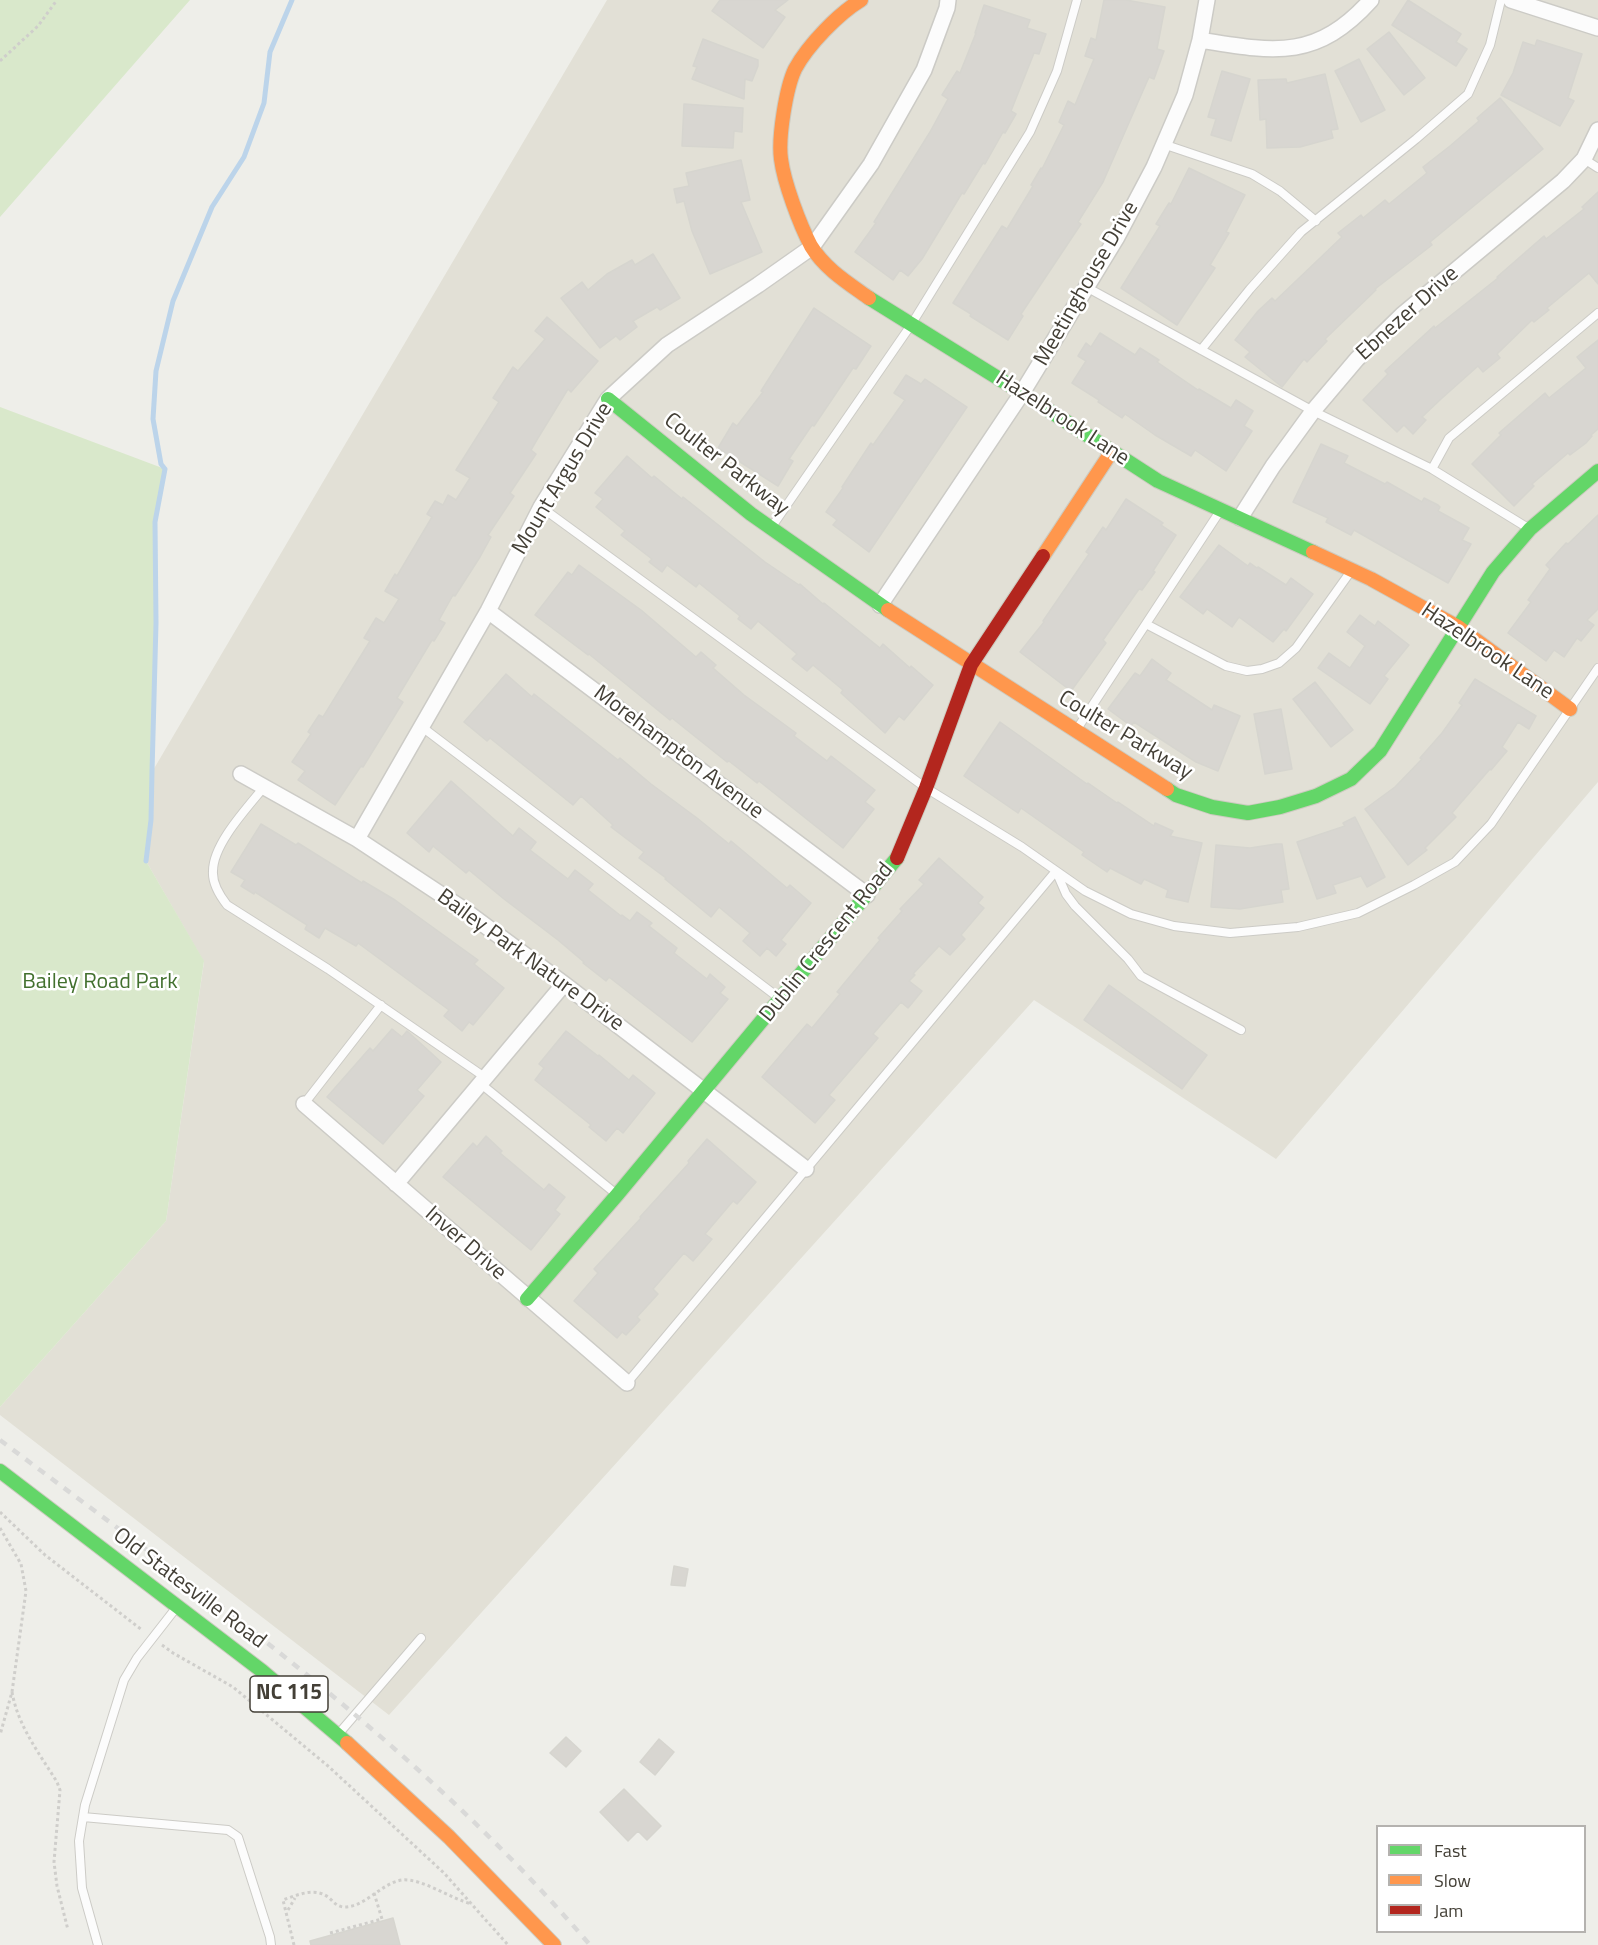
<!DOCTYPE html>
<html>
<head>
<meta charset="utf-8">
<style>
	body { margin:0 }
	#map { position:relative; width:1598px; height:1945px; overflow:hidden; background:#eeeee9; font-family:"Titillium Web",sans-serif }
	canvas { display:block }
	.legend { position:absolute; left:1376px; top:1825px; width:210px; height:108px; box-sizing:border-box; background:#fff; border:2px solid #b4b2af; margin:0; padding:8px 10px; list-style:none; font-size:18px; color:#433f36 }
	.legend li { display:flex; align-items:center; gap:12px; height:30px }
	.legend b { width:30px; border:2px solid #b4b2af }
</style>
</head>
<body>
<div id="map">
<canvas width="1598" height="1945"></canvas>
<ul class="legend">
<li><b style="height:8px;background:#63d668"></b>Fast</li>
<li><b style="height:8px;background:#ff974d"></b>Slow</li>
<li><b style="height:8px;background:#b3261e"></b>Jam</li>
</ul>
</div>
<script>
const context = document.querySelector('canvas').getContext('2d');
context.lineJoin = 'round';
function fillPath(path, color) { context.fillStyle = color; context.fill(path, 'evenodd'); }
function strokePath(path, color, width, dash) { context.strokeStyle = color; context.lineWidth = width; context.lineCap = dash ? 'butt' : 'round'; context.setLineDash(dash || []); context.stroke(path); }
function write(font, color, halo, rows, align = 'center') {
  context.font = font + ' "Titillium Web",sans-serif'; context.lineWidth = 5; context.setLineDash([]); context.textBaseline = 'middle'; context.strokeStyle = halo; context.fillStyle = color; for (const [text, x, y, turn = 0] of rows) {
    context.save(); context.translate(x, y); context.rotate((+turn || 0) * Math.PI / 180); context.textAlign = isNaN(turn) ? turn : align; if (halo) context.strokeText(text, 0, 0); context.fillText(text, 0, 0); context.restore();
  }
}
const residential = new Path2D(`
	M607 0H1598V782L1276 1159 1034 1000 389 1715 0 1415V1407L166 1221 204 962 146 861 151 820 152 772Z`);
const green = new Path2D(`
	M0 0H190L0 217Z
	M0 407 165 469 155 522 156 623 152 772 151 820 146 861 204 961 166 1221 0 1407Z`);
const stream = new Path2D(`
	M146 861 151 820 152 772 156 623 155 522 165 469 161 464 153 419 156 371 173 301 212 207 244 157 264 103 270 52 292 0`);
const building = new Path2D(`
	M720 0H788L775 10 785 17 763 48 712 11Z
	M1104 0H1126L1165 7 1157 49 1164 51 1154 79 1149 77 1103 182 1078 222 1081 224 1021 314 1023 316 1008 340 970 316 971 314 953 303 1002 226 1007 229 1033 186 1031 185 1041 168 1042 169 1064 125 1059 122 1068 101 1075 105 1094 59 1085 56 1091 38 1096 40Z
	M1408 0 1461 34 1456 42 1467 49 1456 66 1392 25Z
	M984 5 1030 20 1027 28 1046 34 1039 54 1034 53 1011 111 1016 114 1005 133 1003 132 985 164 983 163 964 194 962 193 922 259 908 276 900 270 893 280 855 252 876 223 874 222 930 132 948 99 942 95 957 71 960 73 976 33H975Z
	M1389 32 1425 78 1404 95 1367 49Z
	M703 39 758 60V66L752 81 745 79 744 99 692 79 697 67 693 66Z
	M1537 40 1582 54 1568 98 1574 101 1560 126 1501 95 1513 73 1523 42 1535 46Z
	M1359 59 1385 110 1361 122 1335 71Z
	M1222 71 1250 79 1231 141 1211 135 1216 119 1208 117Z
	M1325 74 1338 129 1331 130 1333 138 1300 147 1267 148 1266 119 1260 120 1258 80 1286 79 1287 83Z
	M1500 98 1543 149 1430 242 1432 245 1375 289 1376 290 1325 339 1327 341 1307 362 1304 359 1282 387 1245 357 1250 352 1235 340 1258 311 1272 298 1275 301 1342 237 1338 233 1361 215 1363 218 1385 200 1389 204 1427 173 1423 167 1450 146 1479 121 1477 118Z
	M684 104 743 108 742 132 734 131 733 148 682 146Z
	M741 160 750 200 741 202 762 252 710 274 692 231 684 201 677 203 674 189 689 186 686 173Z
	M1189 168 1245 195 1226 232 1229 233 1210 265 1215 268 1177 325 1121 288 1160 226 1156 224 1169 203 1171 204Z
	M1598 192V284L1589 273 1547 308 1549 310 1534 322 1532 320 1497 354 1500 358 1483 372 1478 366 1441 399 1422 417 1426 420 1413 434 1404 425 1397 432 1363 400 1388 374 1385 371 1434 326 1435 328 1498 278 1497 277 1544 236 1546 239 1584 209 1582 207Z
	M653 254 680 298 660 310 657 307 633 321 637 327 620 340 616 336 600 348 561 298 582 282 588 290 607 274 632 260 635 265Z
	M814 308 871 346 856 369 853 368 814 426 812 425 789 459 793 461 778 486 718 448 733 423 737 426 763 392 761 391Z
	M547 317 598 361 571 392 568 389 538 438 531 450 536 454 510 493 514 496 488 535 491 537 480 557 455 596 453 595 439 620 445 623 434 641 432 640 397 698 403 702 363 767 361 766 335 805 298 780 305 771 292 762 311 734 308 732 319 715 323 717 370 641 364 638 376 618 384 623 399 599 385 591 395 574 397 576 432 517 427 514 435 501 443 505 448 495 456 500 470 478 456 470 499 402 493 398 513 367 518 371 545 339 535 331Z
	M1100 333 1135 355 1140 348 1159 360 1157 362 1198 390 1199 389 1231 408 1236 400 1253 411 1244 426 1252 431 1226 471 1195 450 1191 456 1155 435 1125 414 1122 418 1098 402 1099 400 1072 383 1086 361 1078 356 1086 343 1091 347Z
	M1598 340V429L1591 435 1592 436 1586 443 1570 455 1568 453 1532 484 1534 486 1514 506 1472 464 1501 435 1499 433 1545 393 1549 398 1586 368 1577 357Z
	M906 375 921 384 925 379 967 407 869 552 833 525 837 520 826 512 843 488 842 487 871 443 873 445 905 400 894 393Z
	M1321 444 1348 456 1344 463 1385 484 1387 482 1422 502 1424 498 1438 505 1440 507 1438 511 1469 528 1462 540 1471 544 1448 583 1354 530 1351 535 1326 522 1328 518 1293 502Z
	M627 456 652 478 654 476 682 499 683 497 765 562 799 585 800 584 823 604 824 603 880 648 883 644 910 668 911 666 933 685 904 720 899 716 885 733 841 693 843 690 813 665 807 671 792 659 797 654 758 621 751 629 738 619 740 616 699 583 696 587 667 565 662 572 649 562 652 559 621 535 625 531 596 507 603 499 595 493Z
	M1126 499 1163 523 1161 525 1176 535 1153 571 1155 572 1142 590 1139 589 1103 640 1106 643 1071 691 1020 652 1044 622 1043 621 1089 554 1086 552 1103 527 1106 530Z
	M1598 515V609L1587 620 1594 625 1581 641 1577 638 1564 657 1554 650 1546 661 1508 633 1531 602 1528 600 1550 569 1546 565 1566 543 1568 544Z
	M1219 545 1248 566 1250 563 1257 568 1258 567 1286 585 1291 578 1313 594 1286 631 1284 629 1273 642 1239 617 1232 627 1207 609 1203 614 1180 597Z
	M579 565 641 610 696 657 701 652 716 665 713 668 744 695 796 733 794 736 827 761 831 756 875 790 865 802 874 809 843 848 759 781 757 783 729 761 727 762 672 718 670 720 589 654 588 655 535 615 568 572 572 575Z
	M1360 615 1375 626 1378 621 1409 645 1384 676 1388 679 1370 704 1318 668 1329 653 1350 668 1365 646 1347 632Z
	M1152 659 1171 673 1166 680 1212 710 1214 705 1240 716 1218 771 1196 762 1134 722 1131 726 1108 709 1135 673 1140 676Z
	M506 674 532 697 534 694 618 760 620 758 651 784 697 818 729 844 731 841 787 888 790 885 811 903 781 940 786 944 776 956 767 948 760 956 743 941 750 933 719 907 711 917 699 907 665 879 666 878 639 858 644 852 611 827 613 825 581 796 573 805 490 738 487 741 464 722Z
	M1475 679 1536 716 1529 729 1518 722 1502 747 1507 751 1491 770 1490 769 1452 813 1456 817 1425 848 1427 850 1408 865 1365 809 1395 787 1422 759 1420 758 1442 733 1462 705 1459 703Z
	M1315 682 1353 730 1331 747 1293 699Z
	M1281 709 1292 769 1265 774 1254 714Z
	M1000 722 1087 784 1088 783 1117 803 1118 802 1154 826 1155 823 1173 831 1170 836 1202 843 1188 902 1166 897 1168 890 1144 879 1141 884 1110 868 1107 872 1082 855 1084 852 1021 808 1018 813 964 776Z
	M451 781 513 836 519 828 536 842 530 850 568 879 575 870 593 884 588 890 621 916 622 915 630 921 637 912 652 923 649 926 677 948 674 953 707 979 710 974 725 987 720 993 728 999 692 1042 609 977 606 981 583 963 584 962 558 940 504 899 469 870 466 873 433 846 429 852 407 833Z
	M1355 817 1385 877 1367 887 1361 876 1333 885 1336 893 1317 899 1297 842 1345 826 1343 823Z
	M261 824 296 845 298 843 362 883 363 881 395 900 478 960 474 964 504 988 473 1025 469 1022 462 1031 444 1016 449 1010 358 943 356 946 325 928 319 938 305 929 307 925 255 892 254 894 241 886 245 880 231 872Z
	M1276 844H1282L1289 889 1281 890 1283 902 1240 909 1211 907 1216 845 1250 848Z
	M939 858 983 897 978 903 984 908 961 935 965 939 950 955 939 946 913 974 915 975 909 981 922 991 908 1008 901 1002 873 1034 878 1038 829 1095 835 1100 815 1123 762 1077 807 1024 812 1028 840 994 837 992 880 940 878 938 902 911 900 909 924 884 919 880Z
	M1109 985 1207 1055 1182 1089 1084 1020Z
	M392 1029 402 1037 407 1031 441 1062 417 1090 424 1096 383 1144 327 1097 370 1048 373 1051Z
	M566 1031 598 1056 599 1055 629 1080 633 1075 655 1093 623 1133 617 1128 606 1141 589 1127 591 1125 535 1080 544 1068 539 1064Z
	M486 1136 502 1151 500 1153 544 1190 549 1184 565 1197 555 1210 560 1214 531 1250 443 1177 473 1143 477 1147Z
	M707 1139 756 1182 737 1204 733 1201 705 1234 712 1239 693 1261 684 1253 653 1289 658 1294 637 1317 640 1320 626 1335 622 1332 617 1338 574 1301 598 1273 594 1269 641 1218 640 1217 689 1163 688 1161Z
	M674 1566 688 1569 685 1586 671 1585Z
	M566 1737 581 1751 566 1767 550 1753Z
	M659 1739 674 1752 655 1775 640 1762Z
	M624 1789 661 1826 647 1840 638 1831 628 1841 600 1812Z
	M393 1918 400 1945H311L310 1941Z`);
const path = new Path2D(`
	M0 61 38 26 57 0
	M0 1512 45 1555 142 1630
	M0 1528 21 1564 26 1591 12 1692 0 1735
	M162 1645 173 1653 233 1687 328 1766 444 1873 508 1945
	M12 1692C18 1726 39 1753 57 1782L60 1790 54 1862 57 1886 68 1930
	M288 1910 295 1898
	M330 1933 382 1919 374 1893
	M294 1945 283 1900C297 1895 315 1887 328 1897 333 1901 336 1906 343 1907 365 1908 381 1883 402 1880 422 1878 451 1899 472 1904`);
const lane = new Path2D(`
	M1163 144 1252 174 1280 191 1316 221
	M1584 159 1598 168
	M1088 288 1313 411 1432 469 1528 528
	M1201 350 1250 289 1301 232 1416 139 1468 94 1490 45 1501 0
	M1432 469 1449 438 1598 313
	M541 507 926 788 1022 847 1085 891 1131 914 1174 926 1230 933 1298 927 1358 913 1414 885 1455 862 1491 824 1598 668
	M773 525 911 325 1030 132 1057 71 1077 0
	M1146 624 1226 666 1247 671 1262 669 1279 663 1296 648 1351 571
	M422 727 779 998
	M1077 729 1220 511
	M264 787C247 808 213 844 213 871 212 884 220 896 227 905L328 969 486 1078
	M481 1084 615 1193
	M304 1104 381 1005
	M627 1383 1056 871 1066 894 1075 906 1128 959 1141 976 1241 1030
	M341 1731 421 1638
	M83 1817 228 1830 238 1837 270 1937 271 1945
	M98 1945 82 1888 79 1841 85 1805 124 1680 137 1658 176 1608`);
const street = new Path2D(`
	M1511 0 1598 28
	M1200 40C1274 52 1316 61 1371 0
	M1240 518 1273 466 1313 411 1357 359 1402 315 1563 181 1584 159 1598 130
	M880 605 1022 393 1117 237 1154 167 1185 95 1200 40 1207 0
	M488 611 867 895
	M241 774 357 839 460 907 564 984 806 1169
	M357 839 488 611 541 507 608 399 667 345 758 285 812 247 871 164 924 70 947 8 948 0
	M304 1104 627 1383
	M396 1184 564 984`);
const fast = new Path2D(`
	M869 298 1022 393 1158 481 1313 552
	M608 399 751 514 888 610
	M1167 789 1176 795 1212 807 1248 813 1280 807 1316 796 1351 779 1380 751 1493 572 1530 529 1598 471
	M527 1299 617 1195 897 858
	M0 1471 262 1671 347 1743`);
const slow = new Path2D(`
	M861 0C838 14 808 45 795 69 786 88 778 138 781 159 784 183 800 225 811 246 825 269 848 283 869 298
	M1313 552 1371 579 1458 627 1570 709
	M1043 556 1112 451
	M888 610 1167 789
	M347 1743 449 1837 554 1945`);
const jam = new Path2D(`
	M897 858 926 788 971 665 1043 556`);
const rail = new Path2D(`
	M0 1440C206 1595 421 1747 590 1945`);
const shields = [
	[289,1694,78]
];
const shieldNames = [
	["NC 115",289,1694]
];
const streetNames = [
	["Meetinghouse Drive",1087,284,-60],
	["Ebnezer Drive",1408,314,-42],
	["Hazelbrook Lane",1062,419,33],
	["Coulter Parkway",726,465,38],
	["Mount Argus Drive",563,479,-59],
	["Hazelbrook Lane",1487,652,34],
	["Coulter Parkway",1125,736,31],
	["Morehampton Avenue",678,753,37],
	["Dublin Crescent Road",827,943,-51],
	["Bailey Park Nature Drive",530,961,36],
	["Inver Drive",465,1244,41],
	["Old Statesville Road",189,1589,37]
];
const parkNames = [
	["Bailey Road Park",100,983]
];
fillPath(residential, '#e2e0d6');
fillPath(green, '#d9e8cb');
strokePath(stream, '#bcd4ea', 5);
fillPath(building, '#d8d6d1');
strokePath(building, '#d6d5cf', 1.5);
strokePath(lane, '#cccbc6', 10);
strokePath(street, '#cccbc6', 18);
strokePath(fast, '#cdcbc0', 16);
strokePath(slow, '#cdcbc0', 16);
strokePath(jam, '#cdcbc0', 16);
strokePath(path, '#cfcecb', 3, [3, 3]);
strokePath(lane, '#fcfcfc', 8);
strokePath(street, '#fcfcfc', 15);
strokePath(fast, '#63d668', 14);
strokePath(slow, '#ff974d', 14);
strokePath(jam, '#b3261e', 14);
strokePath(rail, '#d9d9d8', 4.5, [8, 8]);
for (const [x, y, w] of shields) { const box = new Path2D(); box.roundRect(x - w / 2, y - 18, w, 36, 4.5); context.fillStyle = '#fff'; context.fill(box); strokePath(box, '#433f36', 1.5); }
write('bold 21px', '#433f36', null, shieldNames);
write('22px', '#433f36', '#fff', streetNames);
write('22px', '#42702e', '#fff', parkNames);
</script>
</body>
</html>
